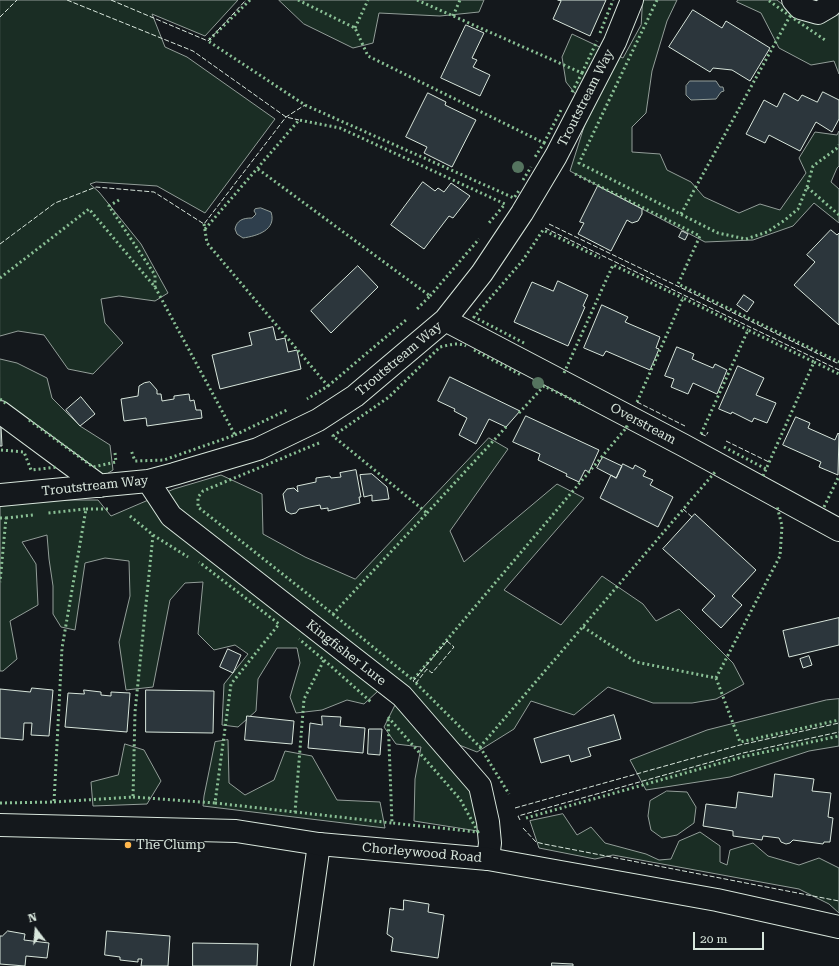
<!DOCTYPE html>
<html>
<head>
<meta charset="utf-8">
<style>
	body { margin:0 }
	#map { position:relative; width:839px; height:966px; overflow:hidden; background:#14181c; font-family:"Roboto Serif",serif }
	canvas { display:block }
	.north { position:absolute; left:16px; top:910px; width:40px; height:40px; -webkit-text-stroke:3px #14181c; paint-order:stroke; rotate:344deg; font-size:11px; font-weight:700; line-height:16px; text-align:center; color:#d8e6dc }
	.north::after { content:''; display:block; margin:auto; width:14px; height:18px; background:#d8e6dc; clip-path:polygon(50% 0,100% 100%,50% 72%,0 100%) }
	.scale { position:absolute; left:693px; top:932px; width:71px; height:18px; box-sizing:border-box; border:2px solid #d8e6dc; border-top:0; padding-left:5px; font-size:12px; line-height:14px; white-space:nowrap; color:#d8e6dc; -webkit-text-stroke:3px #14181c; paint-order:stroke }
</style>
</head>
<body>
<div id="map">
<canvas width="839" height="966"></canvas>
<div class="north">N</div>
<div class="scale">20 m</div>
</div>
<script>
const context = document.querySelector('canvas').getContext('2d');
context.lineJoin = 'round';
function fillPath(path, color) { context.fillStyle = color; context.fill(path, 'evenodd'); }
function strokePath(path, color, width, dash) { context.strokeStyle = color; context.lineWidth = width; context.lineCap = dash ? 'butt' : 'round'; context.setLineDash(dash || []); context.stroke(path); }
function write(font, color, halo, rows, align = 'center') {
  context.font = font + ' "Roboto Serif",serif'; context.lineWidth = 3; context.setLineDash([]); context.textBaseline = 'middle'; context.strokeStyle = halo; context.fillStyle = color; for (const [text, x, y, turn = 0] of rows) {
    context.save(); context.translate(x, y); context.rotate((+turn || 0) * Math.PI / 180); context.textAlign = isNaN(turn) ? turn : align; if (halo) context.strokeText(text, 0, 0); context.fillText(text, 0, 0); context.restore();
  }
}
const green = new Path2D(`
	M0 0H238L205 36 152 14 165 47 187 57 275 119 205 213 157 186 96 182 90 184 99 192 141 244 168 293 155 301 119 296 101 299 105 323 123 343 93 374 68 369 44 335 18 331 0 336Z
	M279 0H484L479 12 440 16 379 13 373 43 353 48 304 24Z
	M643 0H677L667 21 652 71 646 113 632 127V152L660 154 667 170 691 182 704 197 739 213 760 204 780 210 806 173 799 158 815 132 837 135 839 131V166L837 168 831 182 839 189V223L814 203 793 226 753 240 705 242 570 171 589 111 566 82 562 57 572 34 623 58 641 25Z
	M738 0H777L792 12 839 11V74L834 61 811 65 779 48 761 13 737 2Z
	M0 359 17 363 47 378 52 398 80 426 110 445 113 470 99 479 0 407Z
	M489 438 508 449 450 531 464 562 557 484 584 498 504 590 561 625 602 576 643 604 656 621 679 609 733 663 744 684 716 699 692 703H653L608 687 574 715 531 701 514 729 477 752 449 741 476 790 484 832 414 821 415 779 421 747 396 744 384 727 396 703 378 691 364 704 347 700 322 710 296 713 290 697 300 663 297 648H277L258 679 256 711 238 727 222 725 224 684 248 654 235 645 214 650 198 634 203 582 185 583 170 600 153 687 126 690 119 642 130 596 129 561 105 558 85 563 75 630 61 627 53 614V586L49 559 47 535 22 542 36 564 38 605 10 621 17 659 3 671H0V502L23 500H98L111 516 174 489 221 475 262 494 263 534 305 557 355 579Z
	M839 699V746L809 751 730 777 646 790 630 760 707 730 826 700Z
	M228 740 229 783 245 795 274 780 285 751 312 756 337 800 380 802 385 828 203 806 204 796 215 742Z
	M125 744 144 750 161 781 147 804 93 806 91 782 118 775Z
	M667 791 687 792 696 807 694 823 677 835 662 838 651 830 648 816 650 801Z
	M563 814 577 835 591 827 605 843 646 854 659 860 671 859 679 841 700 832 720 846V862L727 865 730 850 753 843 768 856 799 865 819 858 839 868V913L829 904 799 889 613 855 595 859 539 848 530 821Z`);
const water = new Path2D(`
	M690 81H716L720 87H723L724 91 721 92 716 99 691 100 686 95V86Z
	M261 208 271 212C277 230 257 236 243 238L237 234 235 229C237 220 243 218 252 218L256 214 254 211 255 209Z`);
const building = new Path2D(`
	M558 0H606L590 36 553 19 561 1Z
	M693 10 722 28 726 21 770 48 750 81 732 70 713 68 710 72 669 47Z
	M466 25 484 33 472 58 477 60 473 67 490 75 480 96 441 78Z
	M823 92 839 100V119L832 132 816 122 800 151 769 135 765 143 746 134 764 100 777 107 784 93 798 101 802 95 817 102Z
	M428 93 446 102 445 105 476 120 452 167 424 153 427 147 406 137Z
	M423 182 435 191 438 188 444 192 451 183 470 196 453 218 449 216 424 249 391 225Z
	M598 186 642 209V214L638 221 632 223 627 220 611 251 578 234 584 223 580 222Z
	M831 230 837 235 839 233V325L794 285 815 262 807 255Z
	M682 231 688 234 685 240 679 237Z
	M358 266 378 287 331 333 311 311Z
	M558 281 588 295 583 306 585 307 568 346 514 322 532 282 553 291Z
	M744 295 754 302 747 312 737 305Z
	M602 305 628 317 625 322 660 337 656 348 659 349 650 370 606 351 603 356 584 348Z
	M273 327 276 340 285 338 288 352 297 350 301 369 220 389 212 355 252 345 249 333Z
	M677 347 694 354 692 359 713 368 715 364 727 370 717 394 693 383 688 394 671 387 674 379 665 376Z
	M738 366 764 378 756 395 776 403 767 423 754 418 752 422 732 412 731 414 719 409Z
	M450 377 520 411 506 427 489 419 476 444 459 435 467 418 454 411 455 409 438 401Z
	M150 382 157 390V394H161L162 401 174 399V396L189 394 190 401 194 400 196 410H201L202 418 147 426 146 418 124 421 121 399 138 396 139 386 144 383Z
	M81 397 95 414 80 426 66 410Z
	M526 416 599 450 589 472 585 470 579 482 566 476 567 474 538 460 540 454 513 442Z
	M796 417 810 423 808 428 835 440 838 433 839 434 838 475 819 467 821 462 783 445Z
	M1 426 2 446H0V427Z
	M603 457 622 466 616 478 597 468Z
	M623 464 633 469 635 465 646 471 643 476 653 480 650 485 673 497 658 527 600 498 611 475 616 478Z
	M356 470 361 497H359L360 503 328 511V508L321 509 320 505 299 509 296 513 291 514 286 511 283 494 287 489 294 488 298 492 297 486 316 482V478L330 476 331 478 341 477 340 473Z
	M372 474 387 487 389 499 372 501V495L364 497 360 475Z
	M695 514 756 570 732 596 742 605 721 628 702 610 715 596 663 549Z
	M839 618V645L789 657 783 631Z
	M228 649 241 655 233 673 220 667Z
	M809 656 812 665 803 668 800 659Z
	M32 688 53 690 49 736 31 735 32 723H24L23 740 0 738V689L30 692Z
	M84 690 101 692V695L111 696V692L130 693 127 732 65 727 68 693 84 694Z
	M146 690 214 691 213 733 146 732Z
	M614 715 621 739 588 748 591 756 571 762 569 755 541 763 534 739Z
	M247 716 294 721 292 744 245 740Z
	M322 716 341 717 340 726 365 728 363 753 308 748 310 723 322 725Z
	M369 729H382L380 755 368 754Z
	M775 774 814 779 812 791 831 793 828 817 833 818 830 842H824L823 844 793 840 790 843 786 844 781 842 779 838 763 836 762 840 733 836V831L703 826 706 804 736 808 738 792 772 797Z
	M404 900 429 904 428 912 444 915 438 958 391 951 393 938 387 934 390 908 403 910Z
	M8 931 25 934 24 940 49 943 47 958 26 956 25 966 0 964V936H2Z
	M107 931 170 936 168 966H141L142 959H138V962L120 960V957L105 955Z
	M193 943 258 944 257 966H193Z
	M552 963 573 964V966H552Z`);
const minor = new Path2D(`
	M793 0 800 8 818 13 830 6 832 0
	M445 320 683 445 839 530
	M0 412 100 486
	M148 481 171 516 402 696 480 786 488 822 490 843 488 859
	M0 495 148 481 174 474 258 449 318 420 355 396 445 320 482 273 522 213 556 156 615 42 632 0
	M302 966 319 844`);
const major = new Path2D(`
	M0 825 236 831 319 844 488 859 717 900 839 927`);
const hedge = new Path2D(`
	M250 0 208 41 305 105 514 198 520 189
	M298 0 355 28 368 56 544 143 535 157
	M417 0 582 73 571 94
	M657 0 579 163 718 233 746 239 767 232 785 220 798 209 807 187 839 215
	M453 16 460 0
	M790 16 825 40
	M355 28 368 0
	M600 33 613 0
	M582 73 597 41
	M544 143 561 110
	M258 169 430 296 417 309
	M575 174 700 236 678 284 839 362
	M523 180 531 167
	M807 187 813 166 836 149 839 145
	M119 200 109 206 155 275V287
	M681 214 790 16 768 0
	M204 224 207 243 328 386 307 399
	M205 229 299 120 340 128 505 204 489 223
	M0 278 89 209 155 287 235 435 164 460 135 461 131 450
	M430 296 479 239
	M524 343 474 317 523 260 543 230 600 258
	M474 350 521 375
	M564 373 613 265 683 298
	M328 386 406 320
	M0 399 8 405
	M637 402 683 298 748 330
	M519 413 544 386 583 405
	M29 420 93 467 116 462 115 453
	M701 434 748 330 814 362
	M235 435 289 409
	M319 443 203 491 198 497V507L333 614 427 513 333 436 389 397 440 347C449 345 458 342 466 346
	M724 447 766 469
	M1 450 24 452 31 470 58 467
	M763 476 814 362 839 374
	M824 507 839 476
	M86 509H109
	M427 513 507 426
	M0 518H6L0 582
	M6 518 33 515
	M153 535 188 557
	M333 614 413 680 627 427 624 426
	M583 627 636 662 716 678 780 556 782 526 777 506
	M324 660 371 702
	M716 678 740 742 839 720
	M416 683 480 747 715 472
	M388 717 460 799 478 832 392 823Z
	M480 747 509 794
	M133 797 215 803 231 684 279 624 199 562
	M54 802 133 797 135 712 153 535 130 516
	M0 803 54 802 62 648 86 509 48 513
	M215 803 295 812 304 699 324 660 299 639
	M295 812 392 823
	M526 818 742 757 839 736`);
const fence = new Path2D(`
	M67 0 193 51 286 117 299 120
	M111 0 208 41 246 0
	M0 17 17 0
	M549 224 839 364
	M545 228 839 370
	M0 244 55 203 96 187 154 192 204 224 286 117 305 105
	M637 402 685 426
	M701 434 706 436 708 432
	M726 441 769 462
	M683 509 692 517
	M447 641 454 647 432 673 427 669 416 683 413 681Z
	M515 808 740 745 839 723
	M520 820 518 816 743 753 839 732
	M523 828 536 842 544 844 839 901`);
const trees = [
	[518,167],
	[538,383]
];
const markers = [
	[128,845,4,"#ffb74d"]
];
const streetNames = [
	["Troutstream Way",586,98,-63],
	["Troutstream Way",399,359,-40],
	["Overstream",643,424,28],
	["Troutstream Way",95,486,-6],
	["Kingfisher Lure",346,653,38],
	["Chorleywood Road",422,853,5]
];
const poiNames = [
	["The Clump",136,845]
];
fillPath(green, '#1a2d24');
strokePath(green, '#939e99', 1);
fillPath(water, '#2f3f4d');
strokePath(water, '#939e99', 1);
fillPath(building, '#2c363c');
strokePath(building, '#d8e6dc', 1);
strokePath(minor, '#d8e6dc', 24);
strokePath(major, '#d8e6dc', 24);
strokePath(minor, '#14181c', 22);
strokePath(major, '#14181c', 22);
strokePath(hedge, '#8ac095', 3, [2, 3]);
strokePath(fence, '#d8e6dc', 1, [5, 2]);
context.fillStyle = '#55745f';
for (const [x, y] of trees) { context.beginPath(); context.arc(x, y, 6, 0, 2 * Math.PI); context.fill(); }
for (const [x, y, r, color] of markers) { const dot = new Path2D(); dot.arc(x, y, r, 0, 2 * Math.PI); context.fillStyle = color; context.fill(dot); strokePath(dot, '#14181c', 1.5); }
write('13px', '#d8e6dc', '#14181c', streetNames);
write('13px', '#d8e6dc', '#14181c', poiNames, 'left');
</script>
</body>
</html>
